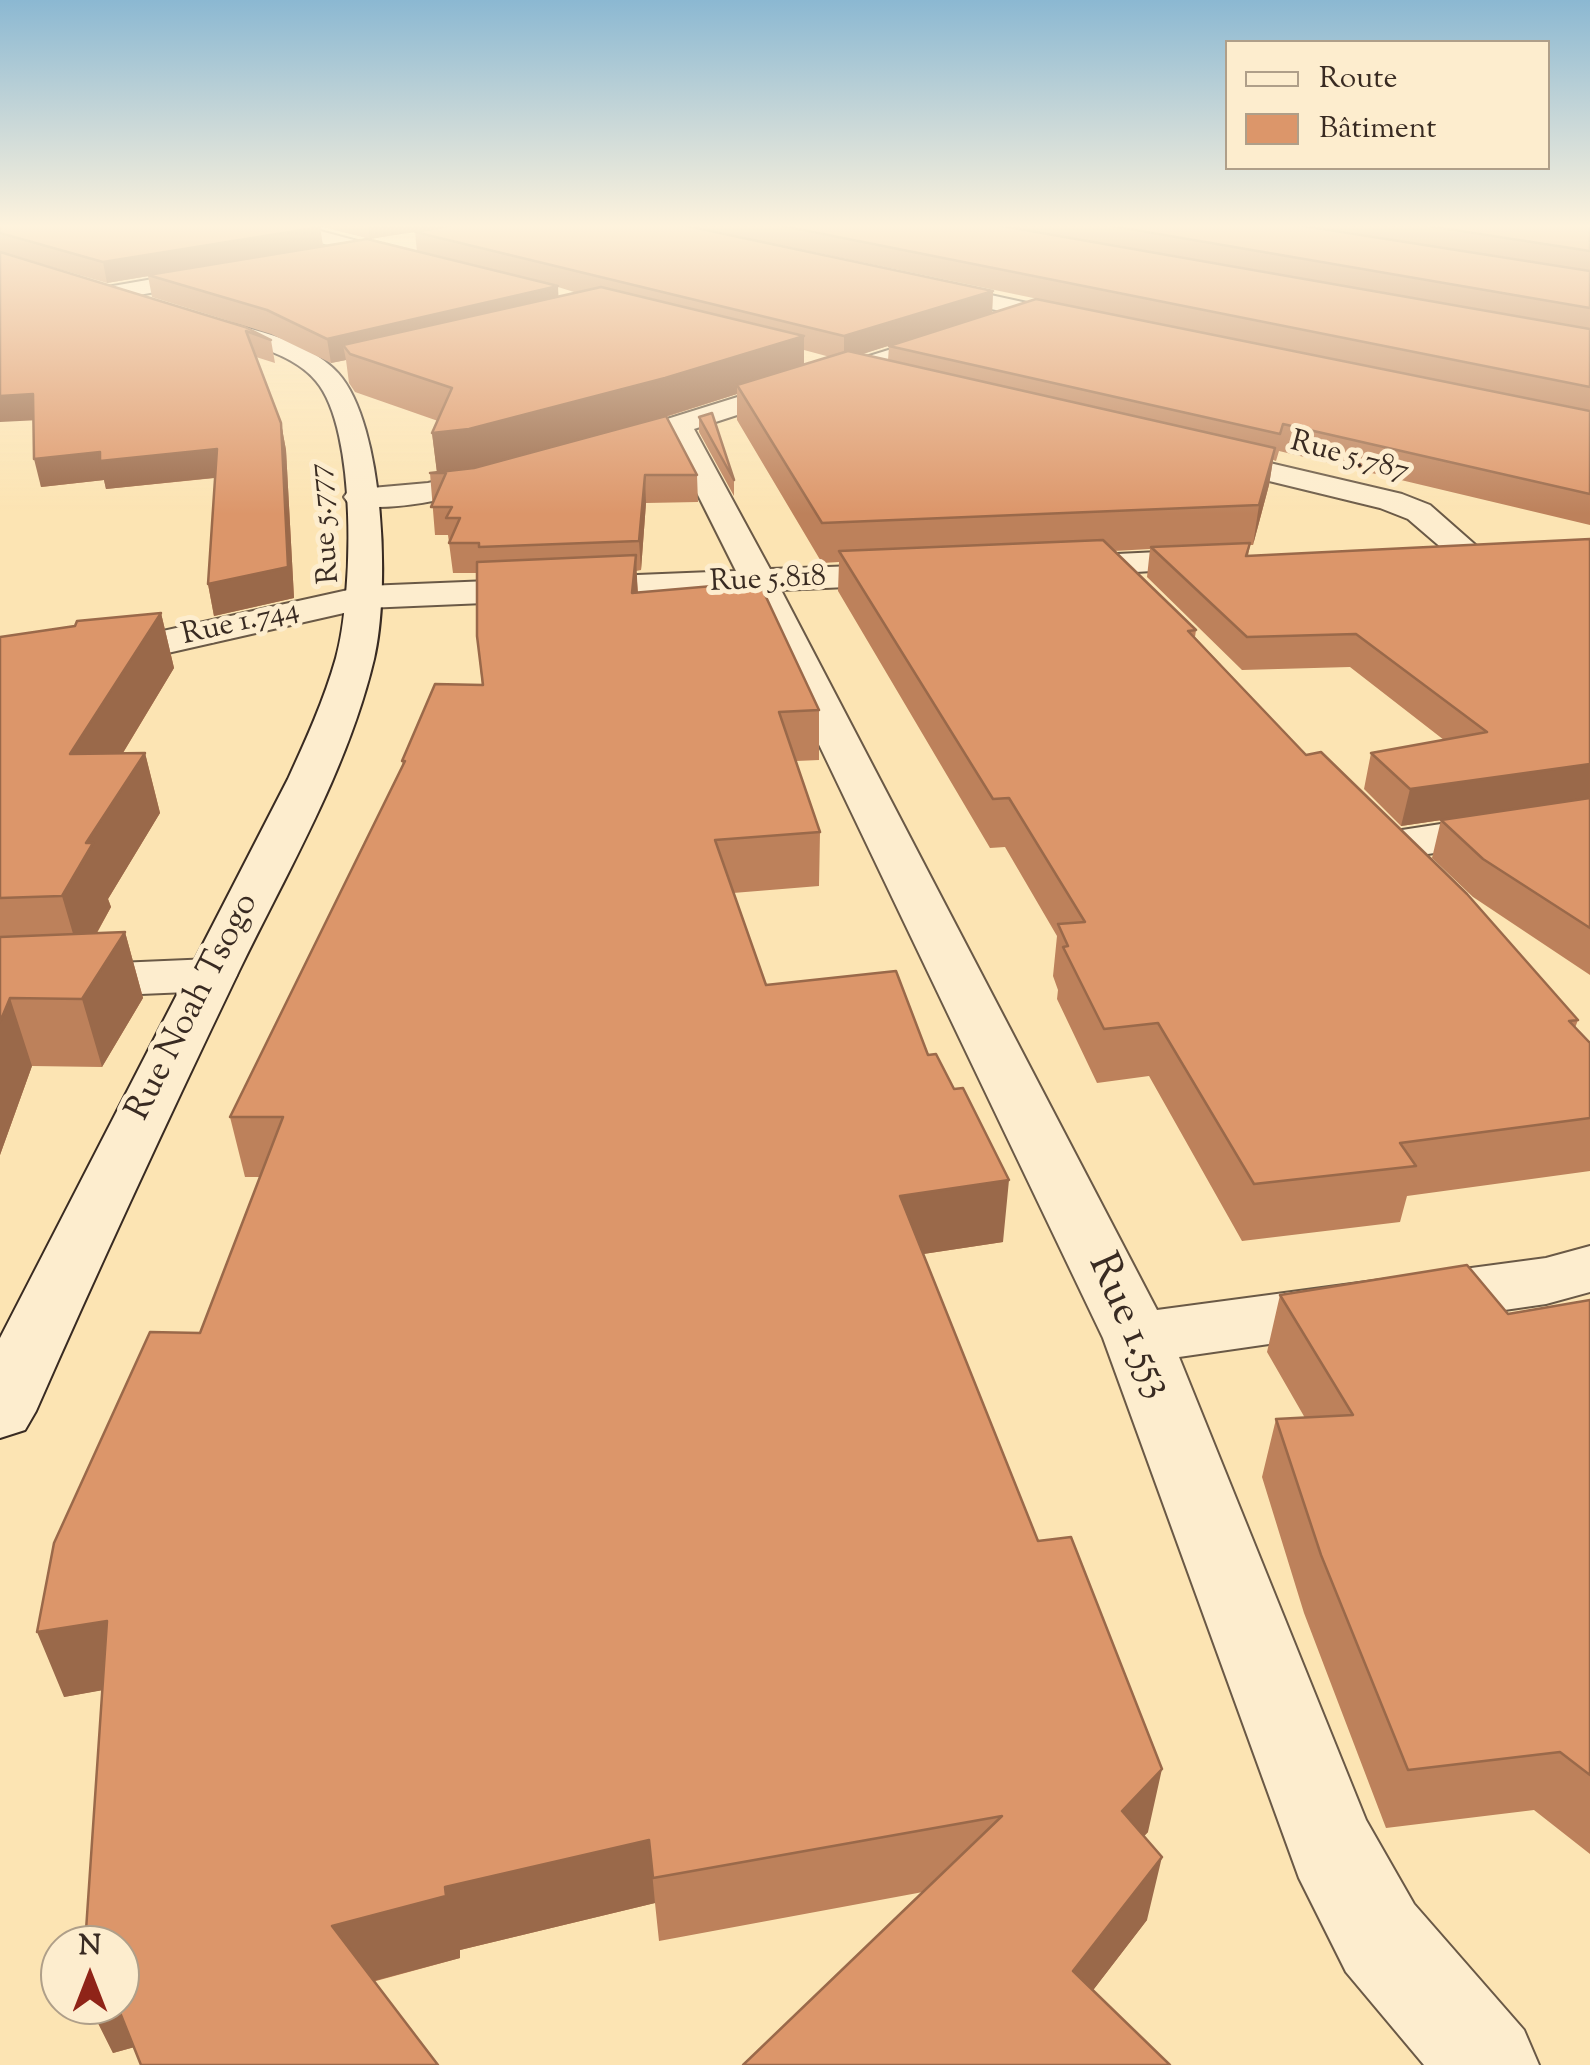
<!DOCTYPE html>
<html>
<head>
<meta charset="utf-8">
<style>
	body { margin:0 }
	#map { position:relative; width:1590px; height:2065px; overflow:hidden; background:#fce4b3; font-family:"Sorts Mill Goudy",serif }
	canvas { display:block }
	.legend { position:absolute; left:1225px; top:40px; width:325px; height:130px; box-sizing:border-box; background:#fdedce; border:2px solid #af9f89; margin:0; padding:12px 18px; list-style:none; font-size:30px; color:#392b22 }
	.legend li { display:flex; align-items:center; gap:20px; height:50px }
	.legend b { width:50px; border:2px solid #af9f89 }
	.north { position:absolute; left:40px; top:1925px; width:100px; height:100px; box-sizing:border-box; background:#fdedce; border:2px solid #af9f89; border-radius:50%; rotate:0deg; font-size:28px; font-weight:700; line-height:40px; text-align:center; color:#392b22 }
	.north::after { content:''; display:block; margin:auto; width:35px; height:45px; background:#8f2418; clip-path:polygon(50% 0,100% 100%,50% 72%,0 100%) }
</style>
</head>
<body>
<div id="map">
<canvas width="1590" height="2065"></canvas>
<ul class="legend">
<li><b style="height:12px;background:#fdedce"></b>Route</li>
<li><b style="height:28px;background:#dc966a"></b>Bâtiment</li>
</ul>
<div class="north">N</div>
</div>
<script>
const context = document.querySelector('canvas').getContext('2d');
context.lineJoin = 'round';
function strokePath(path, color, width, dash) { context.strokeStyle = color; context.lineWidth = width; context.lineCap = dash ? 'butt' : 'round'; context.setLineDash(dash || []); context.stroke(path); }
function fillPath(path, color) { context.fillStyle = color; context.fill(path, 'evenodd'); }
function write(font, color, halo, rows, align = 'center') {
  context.font = font + ' "Sorts Mill Goudy",serif'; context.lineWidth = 10; context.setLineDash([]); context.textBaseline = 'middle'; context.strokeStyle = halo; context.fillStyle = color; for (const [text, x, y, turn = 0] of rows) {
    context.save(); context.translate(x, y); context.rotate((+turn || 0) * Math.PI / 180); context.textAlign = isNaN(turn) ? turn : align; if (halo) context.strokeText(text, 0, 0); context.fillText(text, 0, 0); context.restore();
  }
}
const street = new Path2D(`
	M265 225H298L421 258 425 262 414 268 268 229Z
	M222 267 233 273 230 278 107 301 96 294 107 287Z
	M917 279 1087 316 1099 323 1087 330 909 291 906 286Z
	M959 328 971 335 968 340 694 429 770 569 913 564 925 567 930 574 925 581 913 584 781 590 1157 1310 1546 1258 1590 1246V1292L1546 1304 1179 1357 1366 1820 1414 1904 1524 2030 1539 2065H1424L1346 1972 1299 1878 1103 1338 746 592 366 608 0 691V667L366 586 736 571 669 437 645 444 635 441 631 435 635 429Z
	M1197 446 1402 494 1430 505 1480 549 1475 556H1451L1408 519 1380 508 1187 461 1182 455 1187 449Z
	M505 466 516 469 520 475 516 481C469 493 396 515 349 504L344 497 349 490 428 483Z
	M1222 549 1234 552 1239 559 1234 566 1054 577 1042 574 1037 567 1042 560 1054 557Z
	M1590 801V829L1389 860 1372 856 1366 846 1372 836 1389 832Z
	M211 959 230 964 237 975 230 986 211 991 0 1000V968Z`);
const secondary = new Path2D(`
	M199 316C243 327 306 338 338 373 385 425 390 593 374 659 348 769 288 870 239 971 169 1117 101 1263 36 1411L25 1430 0 1438V1338L288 779C306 740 324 700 336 658 353 598 358 430 316 381 289 348 229 340 191 328L187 323Z`);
const wall = new Path2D(`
	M0 225 320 227 323 246 417 252 415 232 370 239 315 225H682L993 291 992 313 862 354 888 360 889 346 1167 326 684 225H1590V525L1279 451 1276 461 1273 460 1269 485 1253 545H1250L1248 556 1590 539V975L1473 897 1432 858 1441 820 1475 815 1401 826 1364 789 1371 753 1444 740 1350 667 1242 670 1147 577 1150 549 1114 551 1196 630 1195 637 1306 755 1578 1020 1575 1028 1590 1043V1171L1407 1196 1400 1222 1242 1241 1149 1076 1097 1083 1057 999 1058 990 1053 976 1057 936 1005 847 990 848 838 591 839 562 822 563 737 420V394L666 417 697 475 698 502 646 503 641 570 636 571 638 592 819 710V760L796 761 820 832 819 886 733 893 766 985 1003 1242 923 1254 1148 1832 1144 1836 1147 1920 1093 1990 923 1892 659 1941 655 1903 460 1950V1958L113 2053 89 2005H120L102 1690 64 1697 260 1177H245L230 1117 403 766 402 761 482 685 477 636V573H453L448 535H435L430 473 437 472 432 433 438 421 355 392 349 383 346 360 331 363 271 334 152 297 148 276 107 283 0 252ZM558 287 574 292H577L558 297ZM804 350 830 357 804 365Z
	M0 252 271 340 275 363 256 357 281 423 286 450 294 598 214 616 208 584 215 478 106 489 104 480 41 487 34 420Z
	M699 417 734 480V496L699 432Z
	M161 613 174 668 123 753H145L160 813 108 899 111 907 97 933 125 932 143 998 102 1067 32 1066 0 1155V637Z
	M1280 1295 1508 1314 1590 1300V1854L1534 1810 1386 1828 1304 1613 1262 1477 1276 1419 1305 1418 1267 1352Z`);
const shadedWall = new Path2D(`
	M368 225H455L370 239Z
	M320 227 323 247 107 283 103 262Z
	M558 286 559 309 343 345 346 360 331 363 327 339Z
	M993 291 992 313 844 360V336Z
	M804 336V372L737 385V394L667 416 473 470 437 473 432 433Z
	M33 394 40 420 0 422V396Z
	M281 423 286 450 294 598 214 616 208 584Z
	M1275 448 1269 485 1253 545 1259 505Z
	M217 449 222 477 106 489 104 480 41 487 34 459 100 452Z
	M645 475 646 503 641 570 639 541Z
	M636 555 638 600 632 593Z
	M161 613 174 668 86 814 70 754Z
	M145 753 160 813 108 899 111 907 81 961 62 896 86 843Z
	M1590 764V798L1401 826 1410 789Z
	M125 932 143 998 102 1067 82 999Z
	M10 998 32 1066 0 1155V1022Z
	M1009 1180 1003 1242 897 1258 900 1196Z
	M107 1621 132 1685 64 1697 37 1632Z
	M1162 1769 1148 1832 1109 1874 1122 1811Z
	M649 1840 655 1903 460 1950V1958L351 1987 332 1926 445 1887Z
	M1162 1857 1147 1920 1061 2032 1073 1971Z
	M89 2005H118L138 2046 113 2053Z`);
const building = new Path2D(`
	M0 225H311L320 227 103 262 0 233Z
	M455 225H682L993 291 844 336 415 232Z
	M778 225H996L1590 329V387Z
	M1106 225H1297L1590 271V308Z
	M1422 225H1590V251Z
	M367 239 558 286 327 339 267 310 148 275Z
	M0 252 245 327 271 340 246 331 281 423 288 567 208 584 217 449 100 461V452L34 459 33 394 0 396Z
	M601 287 804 336 665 378 469 429 432 433 452 388 350 354 343 345Z
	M1036 299 1590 411V494L1283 424 1280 434 889 346Z
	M848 351 1275 448 1259 505 822 523 737 385Z
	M712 413 734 480 699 417Z
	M666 416 697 475H645L639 541 479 547V543H449L460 518H446L452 507H431L446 473H430L474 468Z
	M1590 539V764L1410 789 1371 753 1487 732 1356 634 1247 637 1151 547 1250 543 1246 556Z
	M1103 540 1196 630 1188 631 1306 755 1321 752 1467 894 1578 1020 1569 1021 1590 1043V1118L1400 1143 1416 1166 1254 1184 1158 1023 1104 1029 1063 947 1068 946 1058 924 1085 922 1009 798 993 799 839 551Z
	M636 555 632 593 759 582 819 710 779 712 820 832 715 840 766 985 896 971 928 1055 936 1054 954 1089 963 1088 1009 1180 900 1196 1038 1541 1071 1537 1162 1769 1122 1811 1162 1857 1073 1971 1170 2065H743L1002 1816 653 1878 649 1840 445 1887 446 1896 332 1926 438 2065H141L117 2005H120V1945H85L107 1621 37 1632 54 1543 150 1332 200 1333 283 1117H230L405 761H402L435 684 483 685 477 636V562Z
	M161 613 70 754 145 753 86 843H93L62 896 0 898V637L75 626 77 621Z
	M1590 798V928L1483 859 1441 820Z
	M125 932 82 999 10 998 0 1022V937Z
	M1467 1265 1508 1314 1590 1300V1775L1560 1752 1408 1770 1321 1555 1276 1419 1353 1415 1280 1295Z`);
const farStreetnames = [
	["Rue 5.787",1349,459,15],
	["Rue 5.777",327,523,-95],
	["Rue 5.818",768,582,-3],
	["Rue 1.744",241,625,-13]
];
const streetNames = [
	["Rue Noah Tsogo",195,1008,-63]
];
const nearStreetnames = [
	["Rue 1.553",1127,1327,66]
];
strokePath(street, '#6a5946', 4);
strokePath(secondary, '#392b22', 4);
fillPath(street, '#fdedce');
fillPath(secondary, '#fdedce');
fillPath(wall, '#bd815b');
fillPath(shadedWall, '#9a694a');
fillPath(building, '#dc966a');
strokePath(building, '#9a694a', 2.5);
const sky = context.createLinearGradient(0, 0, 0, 514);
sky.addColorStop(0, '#8bb8d2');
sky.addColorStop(0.44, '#fef3dd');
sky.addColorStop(1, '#fef3dd00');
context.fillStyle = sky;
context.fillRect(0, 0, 1590, 514);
write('30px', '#392b22', '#fdedce', farStreetnames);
write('35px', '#392b22', '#fdedce', streetNames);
write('42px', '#392b22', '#fdedce', nearStreetnames);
</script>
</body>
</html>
